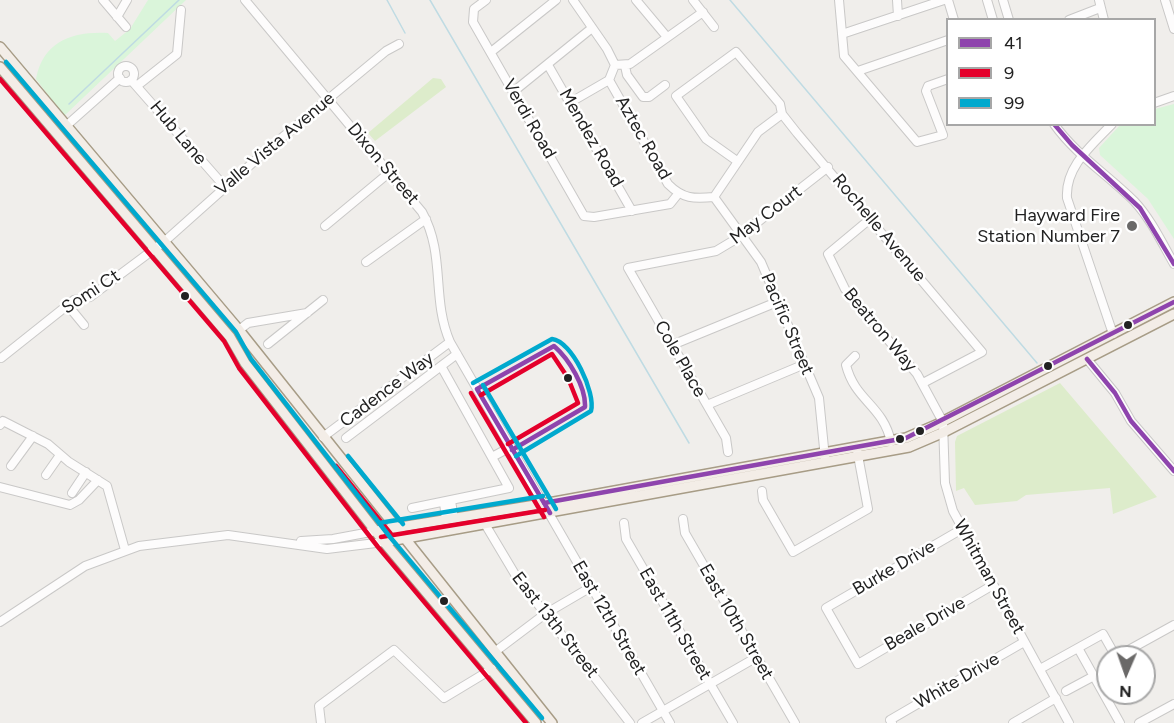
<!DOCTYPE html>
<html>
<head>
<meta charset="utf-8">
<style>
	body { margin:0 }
	#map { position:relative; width:1174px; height:723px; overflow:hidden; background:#f0eeeb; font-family:Figtree,sans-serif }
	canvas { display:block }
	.legend { position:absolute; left:946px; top:18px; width:210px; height:108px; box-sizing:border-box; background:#fff; border:2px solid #a7a7a7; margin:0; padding:8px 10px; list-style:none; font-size:18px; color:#222 }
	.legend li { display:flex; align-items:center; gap:12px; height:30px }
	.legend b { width:30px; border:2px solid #a7a7a7 }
	.north { position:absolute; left:1096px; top:645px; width:60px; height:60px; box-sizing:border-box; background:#fff; border:2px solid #a7a7a7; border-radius:50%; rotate:182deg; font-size:16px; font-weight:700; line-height:24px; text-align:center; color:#222 }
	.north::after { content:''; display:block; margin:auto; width:21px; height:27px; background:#6a6968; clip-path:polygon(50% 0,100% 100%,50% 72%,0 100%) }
</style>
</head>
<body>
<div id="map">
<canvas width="1174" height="723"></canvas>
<ul class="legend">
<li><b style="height:8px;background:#8e44ad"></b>41</li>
<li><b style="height:8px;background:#e4002b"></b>9</li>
<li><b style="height:8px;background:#00a9ce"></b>99</li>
</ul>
<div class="north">N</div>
</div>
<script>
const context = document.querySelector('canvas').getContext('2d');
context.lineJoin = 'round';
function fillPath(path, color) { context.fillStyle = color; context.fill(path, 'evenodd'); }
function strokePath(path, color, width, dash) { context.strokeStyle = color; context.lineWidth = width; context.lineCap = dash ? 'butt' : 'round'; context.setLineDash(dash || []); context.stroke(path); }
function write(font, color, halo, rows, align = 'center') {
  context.font = font + ' Figtree,sans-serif'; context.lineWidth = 5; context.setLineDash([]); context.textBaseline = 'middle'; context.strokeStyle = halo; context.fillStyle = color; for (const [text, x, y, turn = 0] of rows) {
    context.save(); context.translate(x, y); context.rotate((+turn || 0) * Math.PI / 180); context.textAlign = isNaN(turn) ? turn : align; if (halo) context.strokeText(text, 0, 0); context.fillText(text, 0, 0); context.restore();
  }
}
const grass = new Path2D(`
	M433 78 441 79 446 87 375 141 368 133Z
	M1060 383 1157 497 1113 514 1110 488 1026 495 1017 501 975 505 964 488 956 491 955 442 957 436Z`);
const park = new Path2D(`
	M148 0H186L64 116 36 79C43 41 73 31 108 33L115 41 130 29Z
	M1174 104V239L1148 199 1100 155 1099 148 1120 125 1154 124 1155 109Z`);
const stream = new Path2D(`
	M387 0 405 33
	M430 0 689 443
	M730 0 1037 363
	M69 104 179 0`);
const minor = new Path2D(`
	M103 0 126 27
	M245 0 422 212C446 255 431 298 450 342L670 723
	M486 0 474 9 473 22 584 216 594 217 670 204 678 194
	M573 0 607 49 615 65
	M636 0 667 37
	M693 0 714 27
	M839 0 844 56 917 142 943 135 926 91 928 86 948 79
	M897 0 898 16
	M948 0 954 20
	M987 0 993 20
	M1003 0 1009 20
	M1099 0 1104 20
	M1165 0 1174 29
	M117 17 127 0
	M1069 20 1100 8
	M842 34 944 0
	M491 52 556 0
	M548 65 632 211
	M625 66 627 75 643 97H649L665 85
	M118 74a8 8 0 1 1 16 0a8 8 0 1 1-16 0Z
	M858 71 948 40
	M131 80 225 187
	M609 80 668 184C683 199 694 199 714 197
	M138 85 177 54 181 10
	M513 92 592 28
	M571 102 609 80 615 65 630 64 703 12
	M1154 103 1174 96
	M1054 124C1076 155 1108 175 1134 201 1151 219 1162 243 1174 264
	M1112 124C1091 146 1065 167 1067 198L1113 334
	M66 126 120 78
	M737 161 706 139 676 96 736 52 780 104 782 114 797 133 982 352 923 383
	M714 197 761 262 819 398 825 458
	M714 197 758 132 782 114
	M870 219 828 254 845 289 917 374 943 422 945 483 953 511 1069 723
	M325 226 390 172
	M366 262 426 219
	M66 307 70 308 84 325
	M239 330 248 323 307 313
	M268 344 323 300
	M672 345 777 302
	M855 356 846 365C855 401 883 405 891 442
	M1 358 74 300 90 297 165 241 267 150 386 51 399 44
	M1087 359 1115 393 1131 421 1174 471
	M707 405 805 364
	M0 425 3 421 48 444 69 462 107 486 125 550
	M323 437 450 342
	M346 438 457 354
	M728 452 726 438 628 268 716 251 736 239 828 167
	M492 457 505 450H512
	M11 466 33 436
	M46 475 60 455
	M0 487 70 505 79 500 98 480
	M762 491 763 500 793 552 868 509 857 450
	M72 493 86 472
	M451 501 454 519
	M444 502 446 520
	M412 508 509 488 441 366
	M683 519 685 533 795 723
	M624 523 626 539 733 723
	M485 524 516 576 630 723
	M962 529 826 608 858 664 993 585
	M301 541 333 539 376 531
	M0 622 85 566 139 546 228 535 327 549 384 542
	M1078 648 1120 723
	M496 651 545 614 591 587
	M1040 669 1103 634 1116 657 1174 625
	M1066 691 1094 676
	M321 723 319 706 394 650 444 698 492 669
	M642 723 757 657
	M892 723 890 720 1024 642
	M1013 723 1056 698
	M1139 723 1174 704`);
const major = new Path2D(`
	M0 47 239 330 552 723
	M0 67 230 337 245 363 384 542 536 723
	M376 531 554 502 906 438 936 425 1174 302
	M384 542 909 447 944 432 1174 314`);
const bus1 = new Path2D(`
	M1054 124 1072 145 1140 208 1174 264
	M1087 359 1115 393 1131 421 1174 471
	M477 389 554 346C569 359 586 387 585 407L512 450
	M477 389 550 513
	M544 503 906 438 1174 302`);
const bus2 = new Path2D(`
	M0 79 224 341 239 368 378 547 526 723
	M471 393 544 517
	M481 395 552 354 568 378 578 403 508 444
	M336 466 391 534
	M381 537 545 510`);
const bus3 = new Path2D(`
	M6 62 236 332 251 359 390 537 542 718
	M473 383 552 339C572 341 596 393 591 411L516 456
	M483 385 556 509
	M348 456 403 524
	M379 523 543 496`);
const markers = [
	[1132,226,6,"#6a6968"],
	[185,296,5,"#222"],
	[1128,325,5,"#222"],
	[1048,366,5,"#222"],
	[568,378,5,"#222"],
	[920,431,5,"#222"],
	[900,439,5,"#222"],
	[444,601,5,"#222"]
];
const streetNames = [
	["Verdi Road",529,119,60],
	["Hub Lane",178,133,50],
	["Mendez Road",591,138,60],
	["Aztec Road",643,138,60],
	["Valle Vista Avenue",275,144,-40],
	["Dixon Street",383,164,50],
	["May Court",766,215,-37],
	["Rochelle Avenue",879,228,50],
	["Somi Ct",91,292,-33],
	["Pacific Street",787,324,67],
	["Beatron Way",880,330,50],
	["Cole Place",680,359,60],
	["Cadence Way",387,390,-37],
	["Burke Drive",894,568,-30],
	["Whitman Street",989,577,61],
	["East 12th Street",609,618,60],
	["East 10th Street",736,622,60],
	["East 11th Street",675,624,60],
	["Beale Drive",925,624,-30],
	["East 13th Street",555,625,52],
	["White Drive",957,681,-30]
];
const poiNames = [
	["Hayward Fire",1120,216],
	["Station Number 7",1120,237]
];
fillPath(grass, '#ddeccb');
fillPath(park, '#daf5da');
strokePath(stream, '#bfdbe3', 1.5);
strokePath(minor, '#c9c8c7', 10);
strokePath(major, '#a79c86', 12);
strokePath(minor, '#fdfcfc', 8);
strokePath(major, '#f3ede7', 9);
strokePath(bus1, '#8e44ad', 4.5);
strokePath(bus2, '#e4002b', 4.5);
strokePath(bus3, '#00a9ce', 4.5);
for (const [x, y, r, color] of markers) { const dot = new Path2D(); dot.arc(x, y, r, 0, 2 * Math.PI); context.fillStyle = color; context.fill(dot); strokePath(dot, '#fff', 2); }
write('18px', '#222', '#fff', streetNames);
write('18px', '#222', '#fff', poiNames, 'right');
</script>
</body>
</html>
